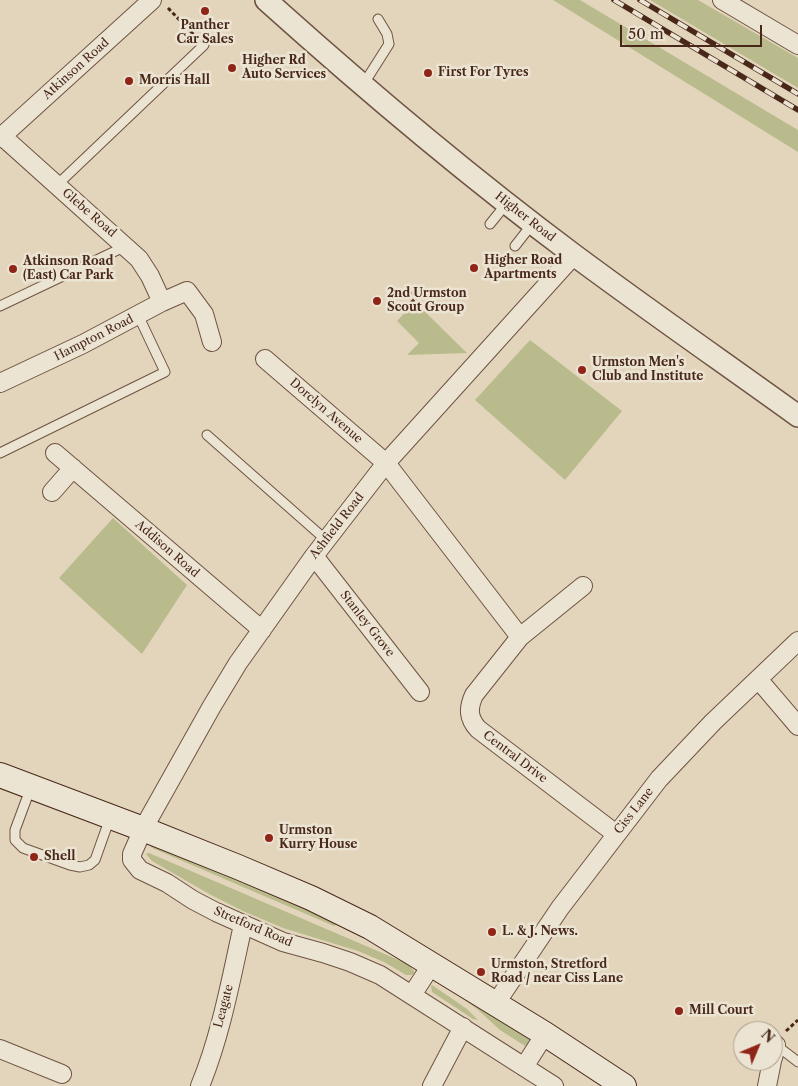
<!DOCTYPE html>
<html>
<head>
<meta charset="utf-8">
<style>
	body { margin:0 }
	#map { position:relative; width:798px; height:1086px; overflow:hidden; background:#e2d5bc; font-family:"Libre Caslon Text",serif }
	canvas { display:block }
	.north { position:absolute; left:733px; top:1021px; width:50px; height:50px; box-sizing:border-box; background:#ece4d3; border:1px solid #ab9989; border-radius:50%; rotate:45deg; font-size:14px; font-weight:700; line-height:20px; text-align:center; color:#49281a }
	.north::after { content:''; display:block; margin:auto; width:18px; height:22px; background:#8f2418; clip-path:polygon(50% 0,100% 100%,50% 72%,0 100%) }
	.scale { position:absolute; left:620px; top:25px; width:142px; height:22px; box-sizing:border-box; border:2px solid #49281a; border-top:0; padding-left:6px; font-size:15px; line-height:18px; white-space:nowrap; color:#49281a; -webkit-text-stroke:4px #ece4d3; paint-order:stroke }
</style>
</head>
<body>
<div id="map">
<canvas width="798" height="1086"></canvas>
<div class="north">N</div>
<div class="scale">50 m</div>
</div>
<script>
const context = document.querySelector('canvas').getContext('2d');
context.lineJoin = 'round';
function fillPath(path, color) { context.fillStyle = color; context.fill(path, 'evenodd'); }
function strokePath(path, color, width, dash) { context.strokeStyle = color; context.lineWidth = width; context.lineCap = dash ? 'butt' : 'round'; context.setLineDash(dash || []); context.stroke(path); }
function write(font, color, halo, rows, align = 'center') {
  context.font = font + ' "Libre Caslon Text",serif'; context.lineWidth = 5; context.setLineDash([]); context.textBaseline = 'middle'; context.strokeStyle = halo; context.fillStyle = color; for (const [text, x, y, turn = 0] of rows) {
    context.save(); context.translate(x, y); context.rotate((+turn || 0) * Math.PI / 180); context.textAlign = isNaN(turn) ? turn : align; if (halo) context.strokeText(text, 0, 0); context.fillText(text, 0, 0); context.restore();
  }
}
const green = new Path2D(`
	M553 0H580L798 130V152Z
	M650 0H698L798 58V88Z
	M415 302 467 353 407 355 419 343 397 321Z
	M530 340 622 411 565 480 475 400Z
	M113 518 187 585 142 654 59 578Z
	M152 846 196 861 264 889 335 923 336 925 334 926 150 847Z
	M149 853 408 964 414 971V973L412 975H406L384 962 358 951 283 928 243 911 211 895 152 861 146 854Z
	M438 981 528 1037 531 1041 529 1045 525 1046 500 1030 477 1009Z
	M432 985 467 1009 478 1020 473 1019 432 992 431 986Z`);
const path = new Path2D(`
	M168 8 195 36
	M411 292 416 297
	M398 307 402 312 419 295
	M786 1031 798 1020`);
const service = new Path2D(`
	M363 85 389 44 387 34 378 19
	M57 185 204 45
	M490 224 507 203
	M515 246 533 223
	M0 306 126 246
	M207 435 326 540
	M0 453 165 372 138 315
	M31 787 15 830V840L23 848 70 865 80 867 89 865 95 860 110 818
	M776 1045 798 1062`);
const minor = new Path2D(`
	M722 0 798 45
	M2 136 139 259 150 276 162 302
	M0 138 152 0
	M265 359 386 463 520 637
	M0 383 83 344 162 302 187 291 204 314 212 342
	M55 453 262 630
	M52 492 73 468
	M314 556 420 692
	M583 586 520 637 474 695C468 708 468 718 478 729L616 834
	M758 679 798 726
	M412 995 432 964
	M496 1003 560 908 659 779 713 722 798 641
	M0 1049 62 1074
	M773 1058 776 1045
	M524 1067 545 1034
	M200 1086C221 1035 231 979 243 925
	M432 1086 463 1027
	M554 1086 380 975 350 962 323 953 283 942 216 912 193 900 167 883 140 870 132 860V854L143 829 212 706 238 663 314 556 386 463 574 255
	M767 1086 772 1061`);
const tertiary = new Path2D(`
	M266 0C365 89 467 175 574 255 648 310 723 362 798 416`);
const secondary = new Path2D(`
	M0 775 143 829 238 867 311 898 370 927 545 1034 624 1086`);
const rail = new Path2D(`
	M614 0 798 110
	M640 0 798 94`);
const markers = [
	[205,11,5,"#8f2418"],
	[232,68,5,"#8f2418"],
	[428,73,5,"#8f2418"],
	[129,81,5,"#8f2418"],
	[474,268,5,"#8f2418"],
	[13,269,5,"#8f2418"],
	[377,301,5,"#8f2418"],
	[582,370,5,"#8f2418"],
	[269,838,5,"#8f2418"],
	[34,857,5,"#8f2418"],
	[492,932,5,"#8f2418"],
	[481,972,5,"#8f2418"],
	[679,1011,5,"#8f2418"]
];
const poiNames = [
	["Panther",205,26,"center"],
	["Car Sales",205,40,"center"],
	["Higher Rd",242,61],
	["Auto Services",242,75],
	["First For Tyres",438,73],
	["Morris Hall",139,81],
	["Higher Road",484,261],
	["Apartments",484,275],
	["Atkinson Road",23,262],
	["(East) Car Park",23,276],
	["2nd Urmston",387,294],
	["Scout Group",387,308],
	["Urmston Men's",592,363],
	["Club and Institute",592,377],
	["Urmston",279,831],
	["Kurry House",279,845],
	["Shell",44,857],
	["L. & J. News.",502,932],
	["Urmston, Stretford",491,965],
	["Road / near Ciss Lane",491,979],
	["Mill Court",689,1011]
];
const streetNames = [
	["Atkinson Road",76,69,-42],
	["Glebe Road",89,213,41],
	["Higher Road",525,217,38],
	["Hampton Road",94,338,-27],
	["Dorclyn Avenue",326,411,41],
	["Ashfield Road",337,526,-52],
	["Addison Road",167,549,41],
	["Stanley Grove",367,624,52],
	["Central Drive",515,757,37],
	["Ciss Lane",634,811,-52],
	["Stretford Road",253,927,23],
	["Leagate",224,1006,-75]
];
fillPath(green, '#babb8c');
strokePath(service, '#6f5342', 11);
strokePath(minor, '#6f5342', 20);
strokePath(tertiary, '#6f5342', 24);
strokePath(secondary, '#49281a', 26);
strokePath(path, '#49281a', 3, [4, 2.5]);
strokePath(service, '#ece4d3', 9);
strokePath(minor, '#ece4d3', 18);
strokePath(tertiary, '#ece4d3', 21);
strokePath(secondary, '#ece4d3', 24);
strokePath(rail, '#49281a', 5.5);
strokePath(rail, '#ece4d3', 4, [11]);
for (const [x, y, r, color] of markers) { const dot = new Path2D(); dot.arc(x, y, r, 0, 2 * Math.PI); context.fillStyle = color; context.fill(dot); strokePath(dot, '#ece4d3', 2); }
write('bold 12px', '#49281a', '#ece4d3', poiNames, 'left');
write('12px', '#49281a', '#ece4d3', streetNames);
</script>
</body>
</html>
